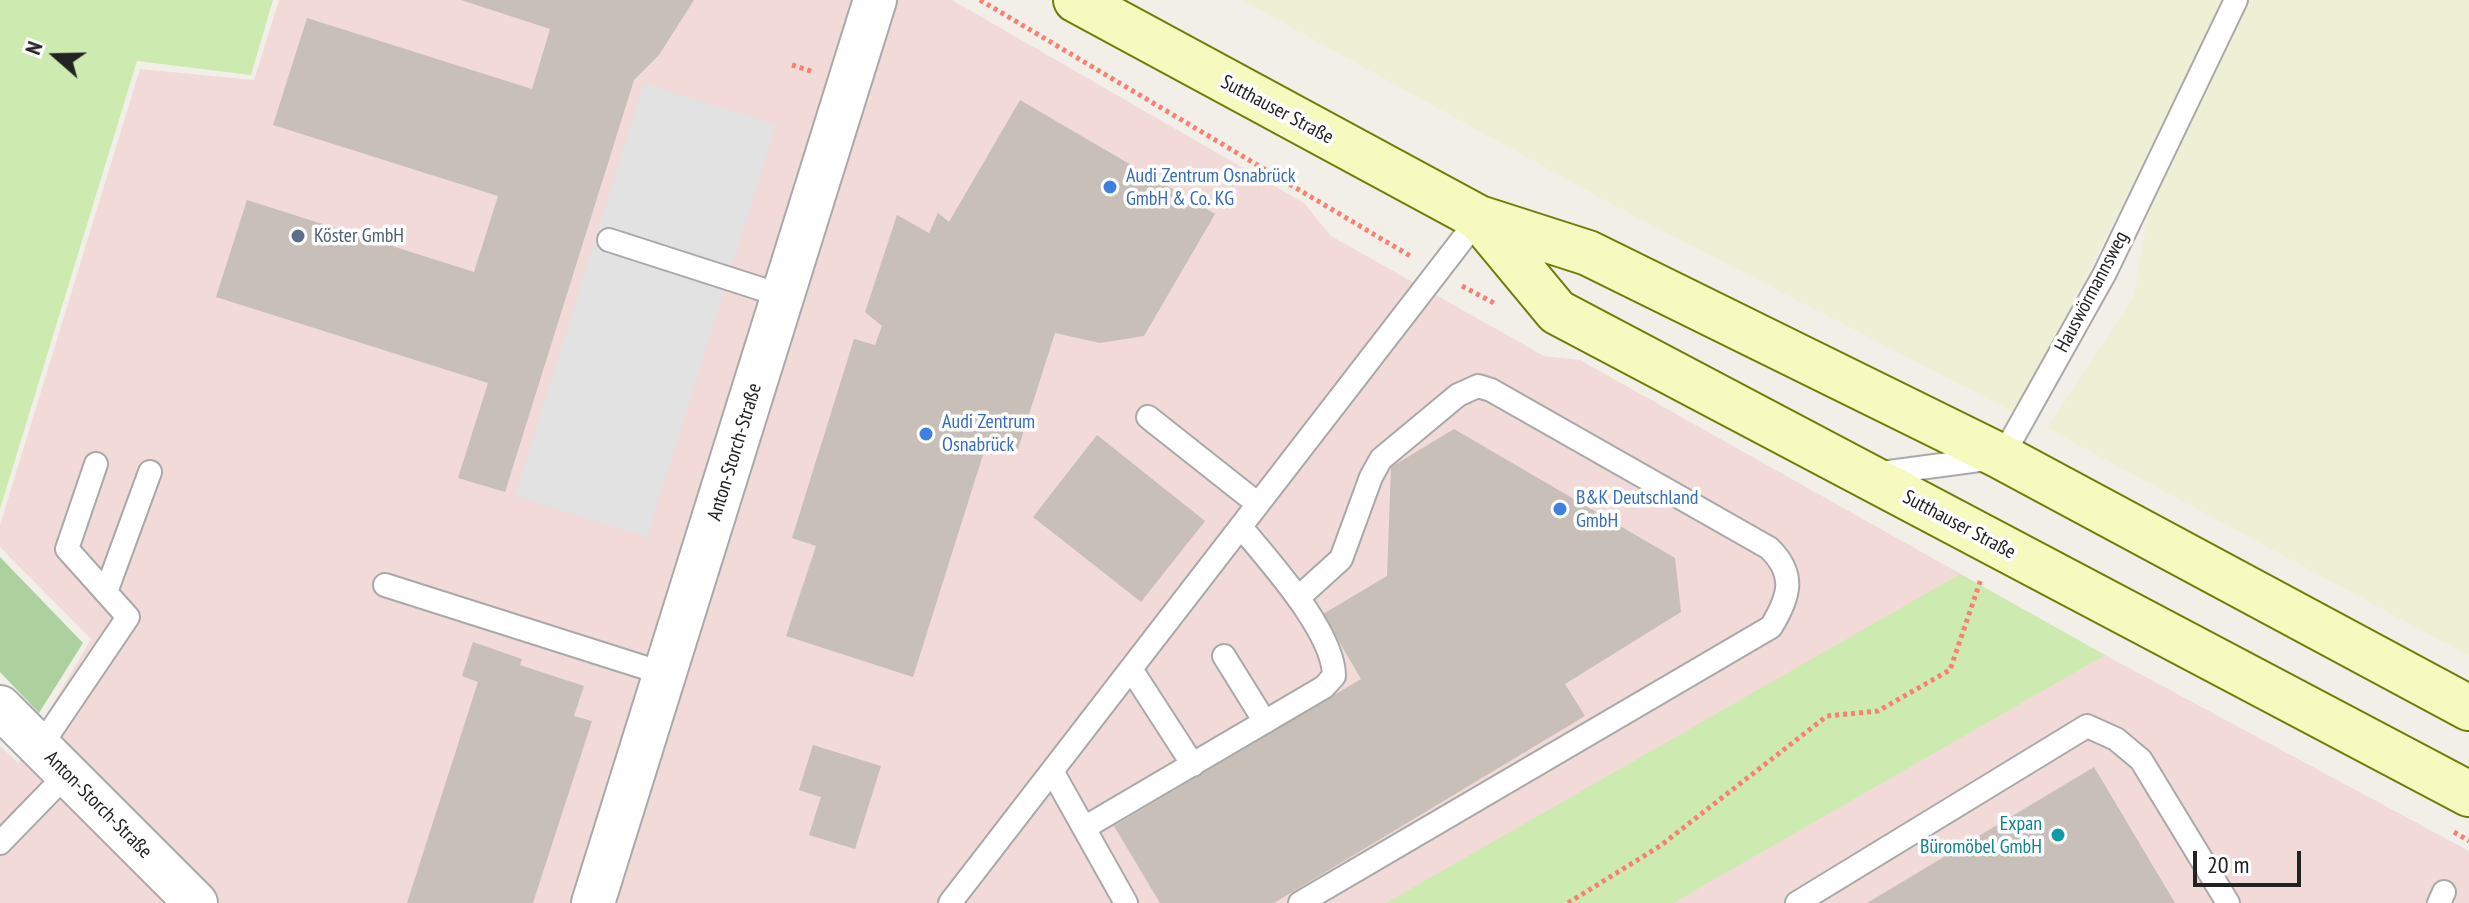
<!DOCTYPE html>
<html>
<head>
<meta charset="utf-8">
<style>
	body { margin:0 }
	#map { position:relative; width:2469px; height:903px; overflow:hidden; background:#f2efe9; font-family:"PT Sans Narrow",sans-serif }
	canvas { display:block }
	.north { position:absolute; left:16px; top:16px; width:80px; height:80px; -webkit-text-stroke:6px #fff; paint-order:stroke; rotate:290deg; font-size:22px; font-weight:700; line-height:32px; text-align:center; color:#222 }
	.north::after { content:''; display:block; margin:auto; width:28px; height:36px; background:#222; clip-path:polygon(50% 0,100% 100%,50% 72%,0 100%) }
	.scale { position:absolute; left:2193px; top:851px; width:108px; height:36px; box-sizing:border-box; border:4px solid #222; border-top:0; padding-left:10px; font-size:24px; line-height:28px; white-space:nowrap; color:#222; -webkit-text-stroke:6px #fff; paint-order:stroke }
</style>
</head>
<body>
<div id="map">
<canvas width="2469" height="903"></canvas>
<div class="north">N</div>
<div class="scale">20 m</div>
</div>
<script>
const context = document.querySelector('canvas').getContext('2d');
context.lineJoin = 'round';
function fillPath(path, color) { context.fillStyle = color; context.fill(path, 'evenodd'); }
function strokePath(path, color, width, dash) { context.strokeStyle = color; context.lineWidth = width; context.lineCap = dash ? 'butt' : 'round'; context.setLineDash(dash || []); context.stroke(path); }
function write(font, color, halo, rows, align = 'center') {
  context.font = font + ' "PT Sans Narrow",sans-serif'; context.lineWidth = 7; context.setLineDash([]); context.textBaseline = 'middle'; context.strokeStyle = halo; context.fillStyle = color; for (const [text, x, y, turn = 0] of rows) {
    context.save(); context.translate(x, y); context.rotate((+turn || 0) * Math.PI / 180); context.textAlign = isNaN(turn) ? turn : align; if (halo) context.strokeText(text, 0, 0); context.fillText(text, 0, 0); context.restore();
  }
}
const commercial = new Path2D(`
	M279 0H952L1304 203 1331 236 1544 356 1580 360 2105 655 2469 851V903H0V746L18 763 91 639 0 547V525L140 69 254 80Z`);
const farmland = new Path2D(`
	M1242 0H2226L2017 414 1615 206Z
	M2248 0H2469V656L2047 428 2134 296 2148 213Z`);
const grass = new Path2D(`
	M0 0H273L251 75 137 61 0 509Z
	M1960 574 2105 655 1673 903H1386Z`);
const forest = new Path2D(`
	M0 557 83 643 39 713 0 672Z`);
const parking = new Path2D(`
	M644 83 776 125 647 537 515 496Z`);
const building = new Path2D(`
	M461 0H694L659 55 634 80 505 492 458 478 488 383 216 297 247 200 474 272 498 196 273 125 307 18 532 89 550 29Z
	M1020 100 1215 214 1144 336 1100 343 1055 333 1018 449 987 442 913 677 786 636 816 546 792 538 854 339 875 345 882 326 865 312 897 215 929 233 938 213 949 222Z
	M1454 429 1675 558 1681 612 1565 684 1585 716 1274 903H1160L1114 826 1361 679 1323 614 1387 576 1391 467Z
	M1097 435 1205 521 1141 602 1033 517Z
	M473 642 522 659 520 665 584 686 574 716 592 721 533 903H407L478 682 462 676Z
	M813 745 881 766 855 849 809 835 821 797 799 790Z
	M2094 767 2175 903H1867Z`);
const path = new Path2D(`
	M980 0 1412 257
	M792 65 814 72
	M1462 286 1496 304
	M2454 832 2469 841
	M1568 903 1660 846 1827 716 1878 711 1950 670 1981 579`);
const lane = new Path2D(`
	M609 240 783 296
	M1148 417 1258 504
	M1874 474 2002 457 2105 273 2236 0
	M385 585 665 674
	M106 592 150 472
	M1298 598 1341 559 1371 477 1381 459 1458 395 1478 386 1491 390 1769 548C1796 574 1790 596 1771 627L1300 903
	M1224 656 1265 722
	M1131 669 1193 765
	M40 747 128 617 67 549 96 464
	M1052 771 1126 903
	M1084 828 1324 687 1334 676C1334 632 1269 561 1241 527
	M0 843 67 774
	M950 903 1479 218
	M1797 903 2087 726 2116 739 2141 760 2228 903
	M2439 903 2444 892`);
const street = new Path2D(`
	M0 707 196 903
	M593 903 875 0`);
const secondary = new Path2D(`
	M1076 0 1479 218 1588 253 2002 457 2469 708
	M1479 218 1557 312 2469 794`);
const markers = [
	[1110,187,8,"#3f7fe0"],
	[298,236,8,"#5c6f8a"],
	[926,434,8,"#3f7fe0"],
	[1560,509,8,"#3f7fe0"],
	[2058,835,8,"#0f9aa8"]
];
const streetNames = [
	["Sutthauser Straße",1277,110,28],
	["Hauswörmannsweg",2092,292,-62],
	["Anton-Storch-Straße",735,452,-73],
	["Sutthauser Straße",1959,525,28],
	["Anton-Storch-Straße",98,805,45]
];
const shopNames = [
	["Audi Zentrum Osnabrück",1126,176],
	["GmbH & Co. KG",1126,199],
	["Audi Zentrum",942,422],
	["Osnabrück",942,445],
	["B&K Deutschland",1576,498],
	["GmbH",1576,521]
];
const serviceNames = [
	["Köster GmbH",314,236]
];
const cultureNames = [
	["Expan",2042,824],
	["Büromöbel GmbH",2042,847]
];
fillPath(commercial, '#f2dad9');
fillPath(farmland, '#eef0d5');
fillPath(grass, '#cdebb0');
fillPath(forest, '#add19e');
fillPath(parking, '#e2e2e2');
fillPath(building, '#c7bfb8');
strokePath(lane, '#a9a9a9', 26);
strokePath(street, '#a9a9a9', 46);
strokePath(secondary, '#707d05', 48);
strokePath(path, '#fa8072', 5, [4, 4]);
strokePath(lane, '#fff', 22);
strokePath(street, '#fff', 42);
strokePath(secondary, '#f7fabf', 44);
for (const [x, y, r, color] of markers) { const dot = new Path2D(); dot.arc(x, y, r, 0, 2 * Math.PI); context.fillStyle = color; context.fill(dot); strokePath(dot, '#fff', 3); }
write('20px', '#222', '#fff', streetNames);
write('20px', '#366cbe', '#fff', shopNames, 'left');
write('20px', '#4e5e75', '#fff', serviceNames, 'left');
write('20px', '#0d838f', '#fff', cultureNames, 'right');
</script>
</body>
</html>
